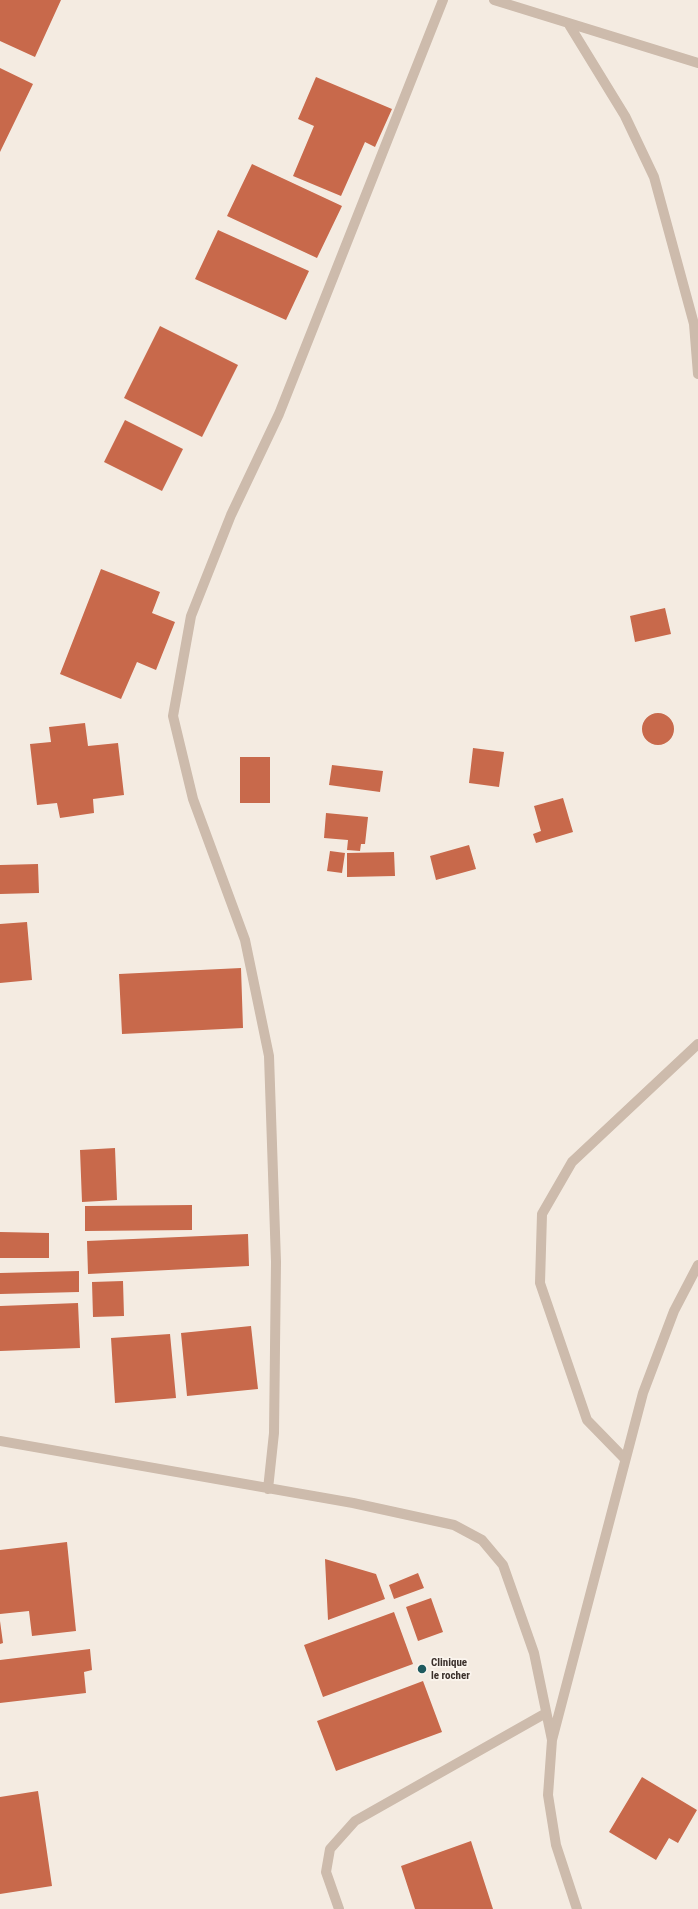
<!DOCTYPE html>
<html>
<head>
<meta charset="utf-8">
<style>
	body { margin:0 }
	canvas { display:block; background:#f4ebe1 }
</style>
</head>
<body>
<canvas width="698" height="1909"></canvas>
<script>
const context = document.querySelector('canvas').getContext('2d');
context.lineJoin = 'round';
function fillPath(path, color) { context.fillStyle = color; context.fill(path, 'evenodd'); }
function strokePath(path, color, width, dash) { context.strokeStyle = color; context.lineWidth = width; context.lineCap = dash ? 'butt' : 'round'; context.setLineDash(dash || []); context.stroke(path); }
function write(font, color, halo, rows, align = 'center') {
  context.font = font + ' "Roboto Condensed",sans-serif'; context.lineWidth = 3.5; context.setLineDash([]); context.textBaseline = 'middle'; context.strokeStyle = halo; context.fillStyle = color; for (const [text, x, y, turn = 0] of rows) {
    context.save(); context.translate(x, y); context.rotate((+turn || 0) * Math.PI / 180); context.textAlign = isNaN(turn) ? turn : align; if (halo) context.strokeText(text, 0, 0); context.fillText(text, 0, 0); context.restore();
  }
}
const building = new Path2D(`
	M0 0H61L35 57 0 41Z
	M0 68 33 84 0 152Z
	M316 77 392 109 375 147 365 142 341 196 293 176 314 126 298 119Z
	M252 164 342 206 317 258 227 216Z
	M218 230 309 271 286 320 195 279Z
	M160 326 238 365 202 437 124 398Z
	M125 420 183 449 162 491 104 462Z
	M101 569 160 592 152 613 175 622 156 670 137 662 121 699 60 674Z
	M665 608 671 634 635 642 630 616Z
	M642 729a16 16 0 1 1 32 0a16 16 0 1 1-32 0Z
	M85 723 88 746 118 743 124 795 93 799 94 813 60 818 57 803 37 805 30 744 51 742 49 727Z
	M473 748 504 752 499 787 469 783Z
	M240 757H270V803H240Z
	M332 765 383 771 380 792 329 785Z
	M563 798 573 832 536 843 533 834 541 831 534 806Z
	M326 813 368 817 365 844H361L360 851 347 850 348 840 324 838Z
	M469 845 476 869 436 880 430 856Z
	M330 851 345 853 342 873 327 871Z
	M394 852 395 876 347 877V853Z
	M38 864 39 893 0 894V865Z
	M27 922 32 980 0 983V924Z
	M241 968 243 1028 122 1034 119 974Z
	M115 1148 117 1200 82 1202 80 1150Z
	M192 1205V1230L85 1231V1206Z
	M0 1232 49 1233V1258H0Z
	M248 1234 249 1266 88 1274 87 1241Z
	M79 1271V1292L0 1294V1273Z
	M123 1281 124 1316 93 1317 92 1282Z
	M78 1303 80 1348 0 1351V1306Z
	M251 1326 258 1389 187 1396 181 1333Z
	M170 1334 176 1398 115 1403 111 1338Z
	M67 1542 76 1631 32 1636 29 1611 0 1614V1550Z
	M325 1559 376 1574 385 1599 328 1620Z
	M418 1573 424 1588 394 1599 389 1585Z
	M431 1598 443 1632 418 1641 406 1607Z
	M394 1612 413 1664 323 1697 304 1645Z
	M0 1621 3 1643 0 1644Z
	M90 1649 92 1670 84 1672 86 1693 0 1703V1660Z
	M423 1681 442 1732 336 1771 317 1721Z
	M642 1777 697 1810 678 1843 669 1838 656 1860 609 1832Z
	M38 1791 52 1886 0 1894V1797Z
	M471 1841 493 1909H415L401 1866Z`);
const minor = new Path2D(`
	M494 0 698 63
	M568 23 625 116 654 177 694 324 698 374
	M0 1441 353 1503 454 1525 482 1540 503 1565 534 1653 552 1740
	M625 1459 587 1420 540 1283 542 1214 572 1162 698 1044
	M268 1489 274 1433 276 1262 269 1056 245 940 193 799 173 716 191 616 231 515 279 414 443 0
	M339 1909 326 1872 330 1849 355 1821 546 1713
	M577 1909 556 1845 548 1795 552 1740 643 1393 674 1311 698 1265`);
const markers = [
	[422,1669,5,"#1f5a5e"]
];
const poiNames = [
	["Clinique",431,1663],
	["le rocher",431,1676]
];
fillPath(building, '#c8694b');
strokePath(minor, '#cdbbac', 10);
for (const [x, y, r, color] of markers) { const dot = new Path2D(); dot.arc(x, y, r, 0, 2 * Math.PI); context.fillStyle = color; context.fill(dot); strokePath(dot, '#fbf5ee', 1.5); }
write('bold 11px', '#3b302b', '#fbf5ee', poiNames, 'left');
</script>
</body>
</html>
